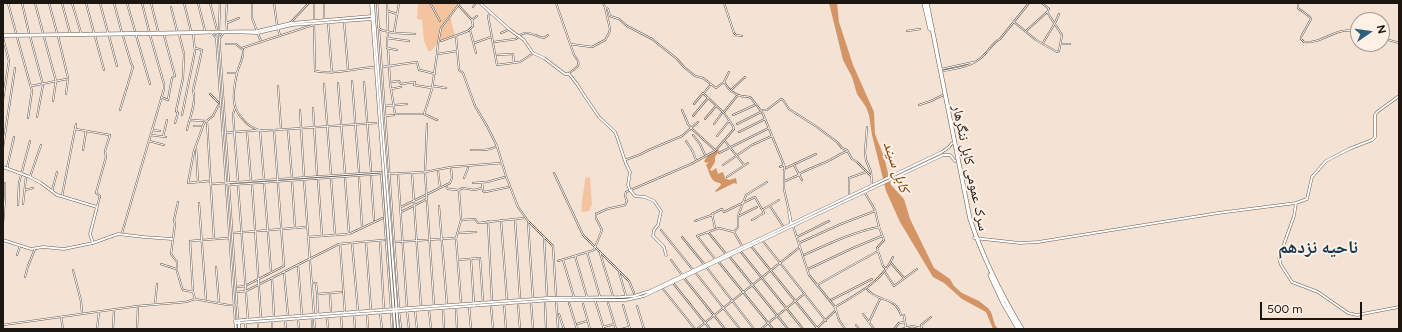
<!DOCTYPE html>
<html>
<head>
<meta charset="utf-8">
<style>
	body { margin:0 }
	#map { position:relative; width:1402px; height:332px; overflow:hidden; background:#f4e2d5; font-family:Figtree,sans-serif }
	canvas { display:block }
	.frame { position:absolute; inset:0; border:4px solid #1c1611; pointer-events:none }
	.north { position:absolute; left:1350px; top:12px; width:40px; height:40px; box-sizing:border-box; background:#fff0e6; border:1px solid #a49991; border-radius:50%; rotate:77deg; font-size:11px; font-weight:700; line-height:16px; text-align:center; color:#1c1611 }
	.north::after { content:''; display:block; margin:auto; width:14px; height:18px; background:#2f607e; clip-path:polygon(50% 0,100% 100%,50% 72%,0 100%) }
	.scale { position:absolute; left:1260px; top:302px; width:102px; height:18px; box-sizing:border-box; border:2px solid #1c1611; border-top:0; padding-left:5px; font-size:12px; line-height:14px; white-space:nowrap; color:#1c1611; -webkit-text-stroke:3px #fff0e6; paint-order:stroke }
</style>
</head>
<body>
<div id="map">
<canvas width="1402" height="332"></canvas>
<div class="frame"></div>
<div class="north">N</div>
<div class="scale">500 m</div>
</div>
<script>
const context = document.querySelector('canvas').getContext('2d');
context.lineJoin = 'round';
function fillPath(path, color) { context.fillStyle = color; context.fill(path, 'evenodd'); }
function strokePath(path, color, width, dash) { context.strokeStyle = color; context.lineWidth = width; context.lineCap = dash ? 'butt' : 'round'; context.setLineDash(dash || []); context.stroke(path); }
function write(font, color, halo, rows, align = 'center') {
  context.font = font + ' Figtree,"Noto Naskh Arabic",sans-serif'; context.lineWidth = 4; context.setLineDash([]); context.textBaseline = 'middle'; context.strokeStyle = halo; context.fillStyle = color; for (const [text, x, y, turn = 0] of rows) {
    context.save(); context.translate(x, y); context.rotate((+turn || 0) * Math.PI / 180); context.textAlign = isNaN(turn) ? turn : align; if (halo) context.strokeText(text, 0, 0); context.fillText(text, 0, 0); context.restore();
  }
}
const green = new Path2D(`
	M418 3H460L450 16 455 36 438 43 431 51H428L424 40 422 20 417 19Z
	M586 175 587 178 590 177 592 205 589 211 582 212C580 208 585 183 586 175Z`);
const water = new Path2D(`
	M829 3H837L839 22 853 65 874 112 875 134 884 157 891 185 904 199 910 219 934 268 950 279 954 286 962 293 979 301 988 308 991 312 995 325 998 329H993L986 312 962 299 944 283 933 277 900 222 886 191 872 135 869 115 866 107 857 94 852 77 843 60Z
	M718 149 719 151 715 157V162L710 170 712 171 716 168 718 174 723 172 725 178 729 180 736 178 737 184 734 183 716 192 715 191 721 185 720 183C710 182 710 173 706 165L709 162 706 163 704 161 710 153Z`);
const street = new Path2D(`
	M8 3 16 33
	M22 3 29 33
	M35 3 43 33
	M49 3 57 33
	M62 3 70 33
	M72 3 81 33
	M86 3 94 33
	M100 3 108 33
	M114 3 122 33
	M127 3 135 31
	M142 3 149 31
	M151 3 158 31
	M184 3 191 31
	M198 3 205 31
	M210 3 217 30
	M252 3V18L257 31
	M274 3 277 25
	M314 3V20
	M324 3V19
	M377 3 399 308
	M387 3 388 38
	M430 3 440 21
	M556 3 574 55C582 65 579 66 569 73
	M603 3 605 7 608 9 610 16 619 19 627 26 652 39 677 59 684 67 695 76 703 78 716 88 724 82C728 89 733 94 741 96 744 97 749 96 751 98 752 99 762 112 763 114L784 165 785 169 784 170V189L789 211
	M724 3 734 33 736 35 742 36
	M1298 3V8C1302 12 1308 14 1311 19L1301 37V39L1304 42C1325 44 1335 25 1358 32
	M171 7 177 31
	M473 7 476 3
	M388 11 397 14
	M491 12 488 16 497 65 520 62 532 54
	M472 20 477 16
	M344 21 348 70
	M328 22 332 73
	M1014 22 1036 40 1057 52 1059 51 1062 35 1047 12 1049 9 1042 3
	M227 23 239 18
	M290 23 309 3
	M314 24 315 71C335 75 356 68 376 67
	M378 27 381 30 394 33 399 3
	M278 29 280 35
	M219 30 220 3
	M227 30 226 17 227 3
	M470 30 476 53
	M907 31 920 29
	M1026 31 1047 12
	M212 33 216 38
	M394 33 415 34
	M501 33 508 30
	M216 34 235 320
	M219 34 238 320
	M258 34 261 41
	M136 35 150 84
	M30 36 43 85 37 117
	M58 36 68 78 66 94
	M95 36 104 70
	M109 36 117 66
	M456 36 459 70 463 73 475 106 487 126 497 146 506 176 518 207 528 221 553 246 556 296
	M17 37 32 91 28 118
	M44 37 56 81 53 101
	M3 38 9 61 3 99
	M220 38 224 32
	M1382 38 1399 43
	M441 41 468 31 473 26 472 20 459 6
	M494 42 516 39C526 27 533 36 544 38L548 35
	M474 43 491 37
	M1043 43 1055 23 1059 14
	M226 44H236L243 50C244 58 239 65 237 73 235 82 233 92 234 101 235 113 247 127 259 130 264 131 269 130 274 130L376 123
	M570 44 592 47 605 40 609 33 610 29 605 7
	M1061 44H1070
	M242 48 313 25
	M388 48 390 83 395 114H423
	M397 50 387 48V38L409 41
	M438 54 457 51
	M496 55 513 54 514 63
	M382 67 417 62 419 70 424 71 435 74
	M942 69 974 62
	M943 71C957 68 971 67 982 57 988 52 993 42 1000 39L1029 3
	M228 73H237
	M352 81 359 172
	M364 82 371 171
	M391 82 399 81 401 84 415 82 414 85 432 88
	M724 82 729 72
	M338 83 345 174
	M324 84 331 175
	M31 86 67 79
	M278 86 281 129
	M433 86 446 88
	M391 89 401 87
	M731 90 745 77
	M704 93 711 84
	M210 94 219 103
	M161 97 168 100 172 78 175 76 164 35
	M919 105 931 101 943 95
	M384 106 407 104
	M235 108 233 114 238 182
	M313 108 317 175
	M120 110 133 67 131 63 123 36
	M300 110 304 177
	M682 110 688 124 691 128 715 150
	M761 110H767L781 99 783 100 789 109 817 127 837 142 842 148 847 150 852 159 857 162 871 176
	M724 112 737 96
	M182 115 195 51 193 33
	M733 115 755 105
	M385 116 394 115
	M693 116 708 98
	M705 119 716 106
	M190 120 206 121
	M437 120 424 114 432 89 437 54 438 43 441 28 460 3
	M207 121 214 239
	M175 123 178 113 176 111 183 78 184 54 179 34
	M427 124 425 172 434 306
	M714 124 722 113
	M737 124 761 112
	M194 126H202
	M867 127 865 153 866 160 871 172 872 185
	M75 129 110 135 105 151 106 157 96 193 100 196 97 207
	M152 130 160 131
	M187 130C189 120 197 101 193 91L202 50 195 48
	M288 130 292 178
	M247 132 251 181
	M739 132 765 119
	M223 133 260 130 264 180
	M151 135 166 137
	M693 135 700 144 705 155
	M717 136 729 121
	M163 137 167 120
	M149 141 164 145
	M686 141 692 150 696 160
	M725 141 744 165
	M3 147 15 68
	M196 147 198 182
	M83 150 86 131
	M471 150C480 150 490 151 497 146
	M719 153 769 128
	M625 160 639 155 651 149 682 136 698 122
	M723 165 752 145 772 136
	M794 165 802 180
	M780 167 784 165
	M7 168 14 137
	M786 168 816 154
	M438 171 440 187
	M412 173 421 307
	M554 173 583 235 629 281 634 293
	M386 174 425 172 451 167 502 163
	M398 174 407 308
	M799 174C808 169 817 166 826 162 834 158 840 154 847 151
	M371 176 374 220
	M30 177 41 145
	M359 177 362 227
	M727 177 748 163
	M331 178 335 235
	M345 178 349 234
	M464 178 468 168
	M318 179 322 236
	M304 180 314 315
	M210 181 188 183 194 151 203 126 204 123 213 116 218 106 220 105
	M292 181 295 228
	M785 181 799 175
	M482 182 483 191 485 192 509 187
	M226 183 229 185 380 174
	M264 183 271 272
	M473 183 487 182 505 177
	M211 184 381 172 391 308
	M252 184 261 319
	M238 185 248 320
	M446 186 448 189 459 190 461 219
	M25 190 33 188
	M459 190 463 188 474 190 482 188
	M52 191 57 172
	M865 193 875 210 879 227 884 240 877 248 883 266 886 269
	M62 196 76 124
	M849 196V178L866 172
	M178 202 174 220 175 224 171 254 177 262V271L182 288 183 290 193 292 195 299
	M199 203 206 300
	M23 204 26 177
	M18 205 19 183 30 141
	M439 206 447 305
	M770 206 783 226
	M401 207 450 183 452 178 451 168
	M762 210 779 200
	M401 212 427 199
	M739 216 757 207
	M515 219 520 299
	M501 220 507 301
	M488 221 492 302
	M695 221 712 215
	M528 222 533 299
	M3 223 5 197V183
	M793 226 809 275 835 307 839 320 845 329
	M715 228 712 214 722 209 724 212 755 197 764 213 752 220
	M3 230V232
	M661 230 693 270
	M708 232 726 254
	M122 233 164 89V84L150 35
	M233 233 307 227
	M458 233 476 232
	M308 237 349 234 383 218
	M544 237 547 297
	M682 237 704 264
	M797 237 829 221
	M762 240 826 321
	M380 241 384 310
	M366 242 371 311
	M395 242 456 238
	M352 243 358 312
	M799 243 841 224 875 211
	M340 244 345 313
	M742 246 734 232 738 227V216L746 195 767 182
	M751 246 817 328
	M587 252 600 297
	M741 252 803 329
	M600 253 613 296
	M17 255 20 246
	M804 255C828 244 853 232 879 227
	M575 256 587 297
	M729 256 788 329
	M471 259 474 306
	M715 259 697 236 719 228 734 232
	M458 260 480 258 483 302
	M563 260 574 297
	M671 260 682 275
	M558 261 594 250 602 230 596 218V214L607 209 625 205 627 201 625 196 626 192 691 164 715 151 734 129 733 126 724 113 703 93 694 104
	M718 261 773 329
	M891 263 904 278
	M161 264 176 269
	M298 265 302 316
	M216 267 219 303
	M707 268 754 329
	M808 269 853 248 882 236
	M73 270 81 301 82 313
	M284 272 288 316
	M619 272 626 296
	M695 272 740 329
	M885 272 894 286 917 269
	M25 277 28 266 35 249
	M272 278 274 317
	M684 278 725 329
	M312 283H316L317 293
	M673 283 710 329
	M817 285 878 251
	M237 287 245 286 284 266 274 130
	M663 289 695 329
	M867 289C875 300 890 298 896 306 898 308 900 312 901 315H904L906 328
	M193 292 190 241 229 238
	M237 292 246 291 339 244 384 240
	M330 294 331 312
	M556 300 558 329
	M595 300 604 329
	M831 300 872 279
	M531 302 533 329
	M545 302 546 329
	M461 303 456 238 461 220 475 219 478 223 525 218
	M569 303 577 329
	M608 303 616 329
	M155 304 157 284
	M504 304 506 329
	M518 304 520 329
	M583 304 590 329
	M623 305 630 329
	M469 306 471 329
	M491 306 493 329
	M637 306 644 329
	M835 307C857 294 882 282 893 257
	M443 308 444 329
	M456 308 457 329
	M415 310 417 329
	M429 310 431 329
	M407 311 409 329
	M391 312 392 329
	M399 312 401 329
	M380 313 382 329
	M367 314 368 329
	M559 314 564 329
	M863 314 874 329
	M354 315 355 329
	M341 316 342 329
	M61 317 63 329
	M318 317 317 294 342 292
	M327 317 328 329
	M312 318V329
	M314 318 315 329
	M298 319 299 329
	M285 320 286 329
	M272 321V329
	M258 322V329
	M869 322 880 299
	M245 323 246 329
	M577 324 587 321
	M3 325 138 306 186 302 195 299 228 305H237
	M856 325 859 329
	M603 327 614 324
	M97 329 99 312
	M113 329 114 310
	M137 329 138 307
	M622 329 629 327
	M697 329 800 247
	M761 329 804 294
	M816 329 836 310
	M894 329 899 323 905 322
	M902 329 912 326 921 328
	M922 329 921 325 931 317`);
const secondary = new Path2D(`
	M371 3 395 329
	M373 3 398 329
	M480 3 509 29 524 40 533 53 544 58 565 74H569L577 84 586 98 599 117 615 132 617 137 626 164 630 172 628 185 630 190 635 196 645 197 654 201 661 211 658 225 654 230 653 236 664 247 666 255
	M3 35 257 31 291 23 372 16
	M3 36 164 34 227 32 258 33 292 25 372 19
	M3 167 30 177 41 183 57 195 97 207 90 234 93 243
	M1296 203 1294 216 1279 258 1281 265 1292 282 1318 292 1348 313 1357 315 1399 307
	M789 212 791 223
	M974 238 1020 243 1038 242 1218 213 1296 203 1307 199 1312 177 1326 161 1349 149 1372 140 1375 137V115L1377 112 1399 96
	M3 240 31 249 43 247 64 249 93 243 118 234 144 237 172 239
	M239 322V329
	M236 323 552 300H626L644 296 943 155H950L955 161
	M236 329 235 321 242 320 547 298 621 297 634 296 650 291 942 152 949 147 952 143`);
const highway = new Path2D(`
	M924 3 930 29
	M927 3 970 219C983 258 1001 294 1022 329
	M990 275 1003 303 1018 329`);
const streetNames = [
	["سرک عمومی کابل ننگرهار",970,168,78]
];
const waterNames = [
	["کابل سيند",896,167,71]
];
const districtNames = [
	["ناحیه نزدهم",1318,248]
];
fillPath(green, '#f4c4a1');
fillPath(water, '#d39566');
strokePath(street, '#695a4f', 2);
strokePath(secondary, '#695a4f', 3);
strokePath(highway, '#695a4f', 4.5);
strokePath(street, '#fff', 1);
strokePath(secondary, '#fff', 2);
strokePath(highway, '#fff', 3.5);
write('14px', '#1c1611', '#fff0e6', streetNames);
write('italic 15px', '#783f02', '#fff0e6', waterNames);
write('bold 18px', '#10384f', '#fff0e6', districtNames);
</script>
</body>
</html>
